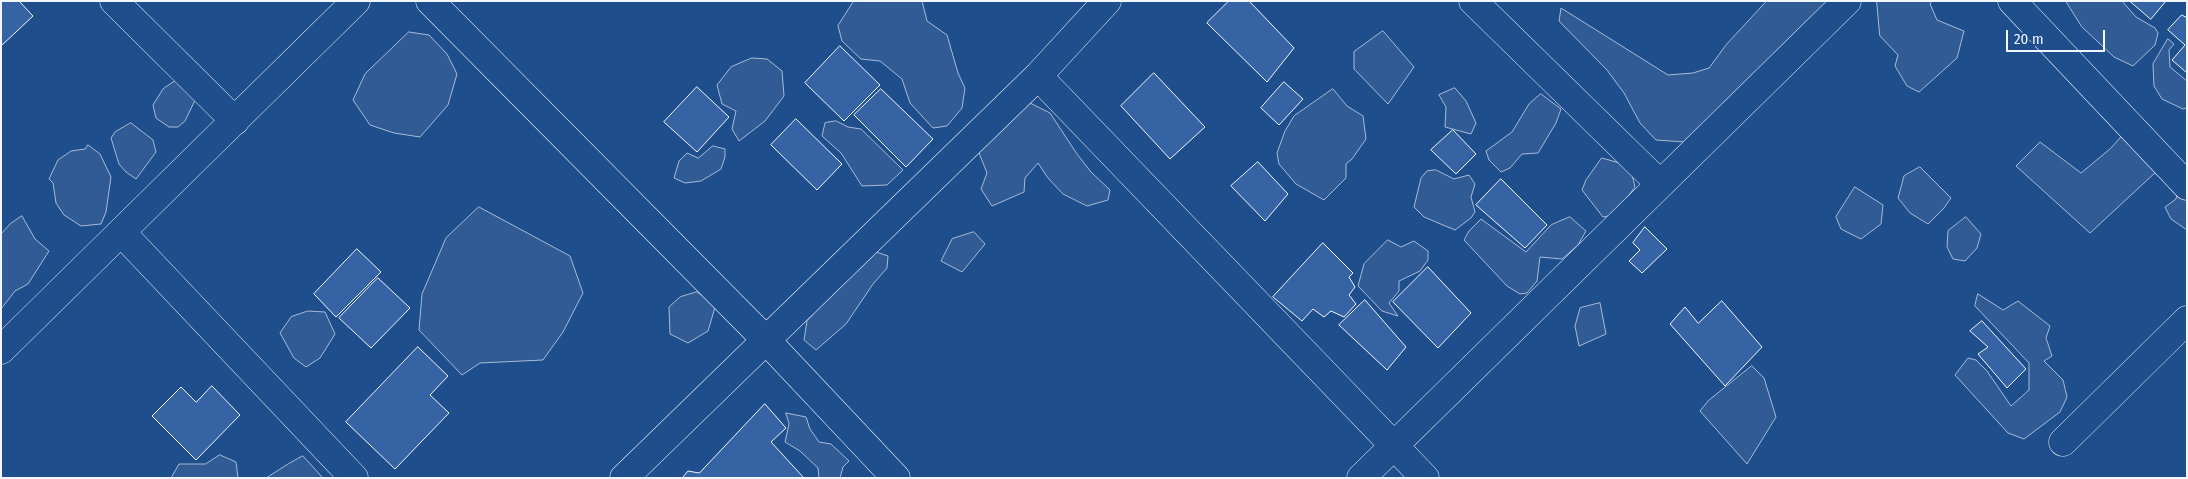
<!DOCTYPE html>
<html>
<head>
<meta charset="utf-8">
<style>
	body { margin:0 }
	#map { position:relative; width:2188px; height:479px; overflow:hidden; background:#1f4e8c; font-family:"Fira Sans Condensed",sans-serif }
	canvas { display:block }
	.frame { position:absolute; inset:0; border:2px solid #f2f6ff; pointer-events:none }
	.scale { position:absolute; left:2006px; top:30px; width:99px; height:22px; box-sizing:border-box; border:2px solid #f2f6ff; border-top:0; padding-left:6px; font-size:15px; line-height:18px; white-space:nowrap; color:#f2f6ff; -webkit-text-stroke:4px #1f4e8c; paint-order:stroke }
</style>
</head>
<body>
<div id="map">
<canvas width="2188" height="479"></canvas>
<div class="frame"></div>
<div class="scale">20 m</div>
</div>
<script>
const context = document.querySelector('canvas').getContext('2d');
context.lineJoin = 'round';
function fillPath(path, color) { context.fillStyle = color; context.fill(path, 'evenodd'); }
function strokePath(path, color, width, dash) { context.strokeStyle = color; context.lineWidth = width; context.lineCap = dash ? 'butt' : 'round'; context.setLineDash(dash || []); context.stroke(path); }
const built = new Path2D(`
	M854 1H922L927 21 947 35 958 73 965 88 962 108 947 126 933 128 910 103 902 79 880 61 861 59 842 41 838 26Z
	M1767 1H1837L1796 37 1775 52 1758 77 1685 142 1656 140 1640 123 1624 93 1607 70 1559 21 1561 8 1668 75 1693 73 1709 68 1726 45Z
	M1877 1H1932L1930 4 1937 20 1964 31 1957 58 1919 92 1907 86 1895 66 1898 55 1880 36Z
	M2066 1H2122L2136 17 2155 28 2158 33 2155 45 2133 66 2114 57 2082 27Z
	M1383 31 1414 67 1388 104 1354 69V52Z
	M409 32 429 35 447 54 457 74 448 105 420 137 394 133 370 125 353 100 365 74Z
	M2168 39 2174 44 2169 50 2170 67 2187 81V108L2183 109 2162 99 2154 86 2153 64Z
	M752 58 767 59 782 71 784 96 765 121 739 141 732 129 736 111 722 104 717 85 731 67Z
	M175 81H183L199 92 185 121 178 127H169L156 118 153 105 163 89Z
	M1455 88 1466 101 1476 123 1471 134 1445 127 1446 107 1439 95Z
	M1333 89 1347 106 1363 116 1366 139 1352 159 1346 164V178L1324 200 1296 184 1279 164 1277 153 1285 131 1294 116Z
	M1541 94 1561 109 1556 123 1538 153 1522 154 1510 168 1501 172 1489 160 1486 151 1512 132 1529 104Z
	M1030 103 1050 113 1077 154 1091 172 1110 190 1108 200 1087 206 1063 194 1048 178 1038 163 1025 178 1024 192 992 206 981 189 987 173 977 148 1001 111Z
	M836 121 848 127 861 129 903 170 887 185 862 186 841 153 822 136 825 123Z
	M131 123 153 140 156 152 136 179 126 172 119 164 111 138 115 132Z
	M2125 133 2157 171 2090 233 2016 166 2040 142 2081 173 2110 149Z
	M88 145 100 154 111 177 106 212 101 224 81 226 64 215 56 203 53 183 49 179 58 160 71 151 85 149Z
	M713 146 725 149V157L721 169 701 181 685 183 674 178 679 161 687 153 698 158Z
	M1602 158 1630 166 1635 187 1614 215 1603 217 1582 190 1586 180Z
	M1920 167 1951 198 1944 208 1928 224 1910 213 1898 198 1904 176Z
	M1436 170 1454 179 1469 175 1475 184 1471 197 1475 212 1471 218 1455 230 1424 217 1414 207 1421 178 1427 171Z
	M2187 176V230L2171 219 2165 207 2176 199 2179 187Z
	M1855 187 1883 205 1881 224 1861 239 1841 229 1836 217Z
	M479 207 570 256 583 293 563 332 543 360 480 363 462 375 419 330 422 294 446 238Z
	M22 216 35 239 49 251 28 284 15 291 1 309V234L10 224Z
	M1570 217 1586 231 1578 245 1562 259 1540 257 1537 281 1527 293 1520 294 1507 286 1464 240 1469 231 1481 219 1526 252 1551 225Z
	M1966 217 1981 234 1977 248 1965 261 1953 259 1947 247 1948 231Z
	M974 232 985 244 962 272 941 261 952 239Z
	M1388 240 1401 247 1414 241 1428 251V260L1420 271 1399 281V291L1389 303 1398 316 1382 311 1358 286 1364 264Z
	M873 251 888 256 887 268 873 284 846 324 816 350 804 340 807 321Z
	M697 292 716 304 708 331 688 343 670 334 669 307 680 297Z
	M1978 294 2003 310 2018 301 2050 326 2046 338 2052 356 2044 361 2063 380 2067 397 2060 412 2024 439 2008 433 1955 375 1968 358 1976 360 1987 371 2011 406 2029 390V363L1975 306Z
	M1600 303 1606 334 1579 346 1575 326 1580 308Z
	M308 311 325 312 335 334 320 358 306 367 294 358 280 333 291 317Z
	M1752 366 1764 378 1776 417 1747 464 1700 411 1708 401Z
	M786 413 806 417 810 429 819 442 831 444 849 461 843 467 840 478H819L818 468 800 451 785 442 789 424Z
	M220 455 236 462 238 478H171L179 464H205Z
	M303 456 323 478H266L288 464Z`);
const building = new Path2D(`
	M1 1H19L33 16 1 46Z
	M1229 1H1249L1294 48 1267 82 1207 23Z
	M2130 1H2166L2151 19Z
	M2182 15 2187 18V73L2172 60 2185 45 2168 30Z
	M840 46 880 85 844 121 805 83Z
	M1154 73 1205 127 1170 159 1121 106Z
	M1284 82 1303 99 1279 125 1261 108Z
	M697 87 729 117 697 152 664 122Z
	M881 89 933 139 906 167 854 115Z
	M796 119 842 164 817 190 771 145Z
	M1453 130 1476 154 1456 174 1431 150Z
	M1258 162 1288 194 1265 221 1231 186Z
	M1501 179 1547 225 1525 248 1476 205Z
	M1645 227 1667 249 1642 273 1629 261 1640 250 1633 243Z
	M1323 243 1353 273 1349 277 1355 287 1349 295 1356 304 1344 317 1331 311 1324 317 1313 309 1302 321 1273 297Z
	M357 249 381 272 336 317 314 294Z
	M1428 267 1471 313 1438 348 1393 302Z
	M378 278 410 308 371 348 339 318Z
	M1365 300 1406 347 1387 370 1339 325Z
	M1722 301 1762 347 1725 386 1670 324 1685 307 1698 323Z
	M1982 321 2026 369 2007 388 1978 354 1988 347 1970 331Z
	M418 347 448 376 430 395 449 413 395 469 346 422Z
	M212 386 240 415 196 460 152 416 181 387 196 402Z
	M765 404 786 428 771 442 804 478H682L688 471 699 473Z`);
const street = new Path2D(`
	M114 1 235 121
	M430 1 766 340 896 478
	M1473 1 1660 184
	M2012 1 2187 186
	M1038 76 1425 478
	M121 232 354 478
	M1 350 356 1
	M2063 442 2187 320
	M624 478 1038 76 1107 1
	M1361 478 1847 1`);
fillPath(built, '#305b95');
strokePath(built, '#a8bbd7', 1);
fillPath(building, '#3563a3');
strokePath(building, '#f2f6ff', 1);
strokePath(street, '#f2f6ff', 29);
strokePath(street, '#1f4e8c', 28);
</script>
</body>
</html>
